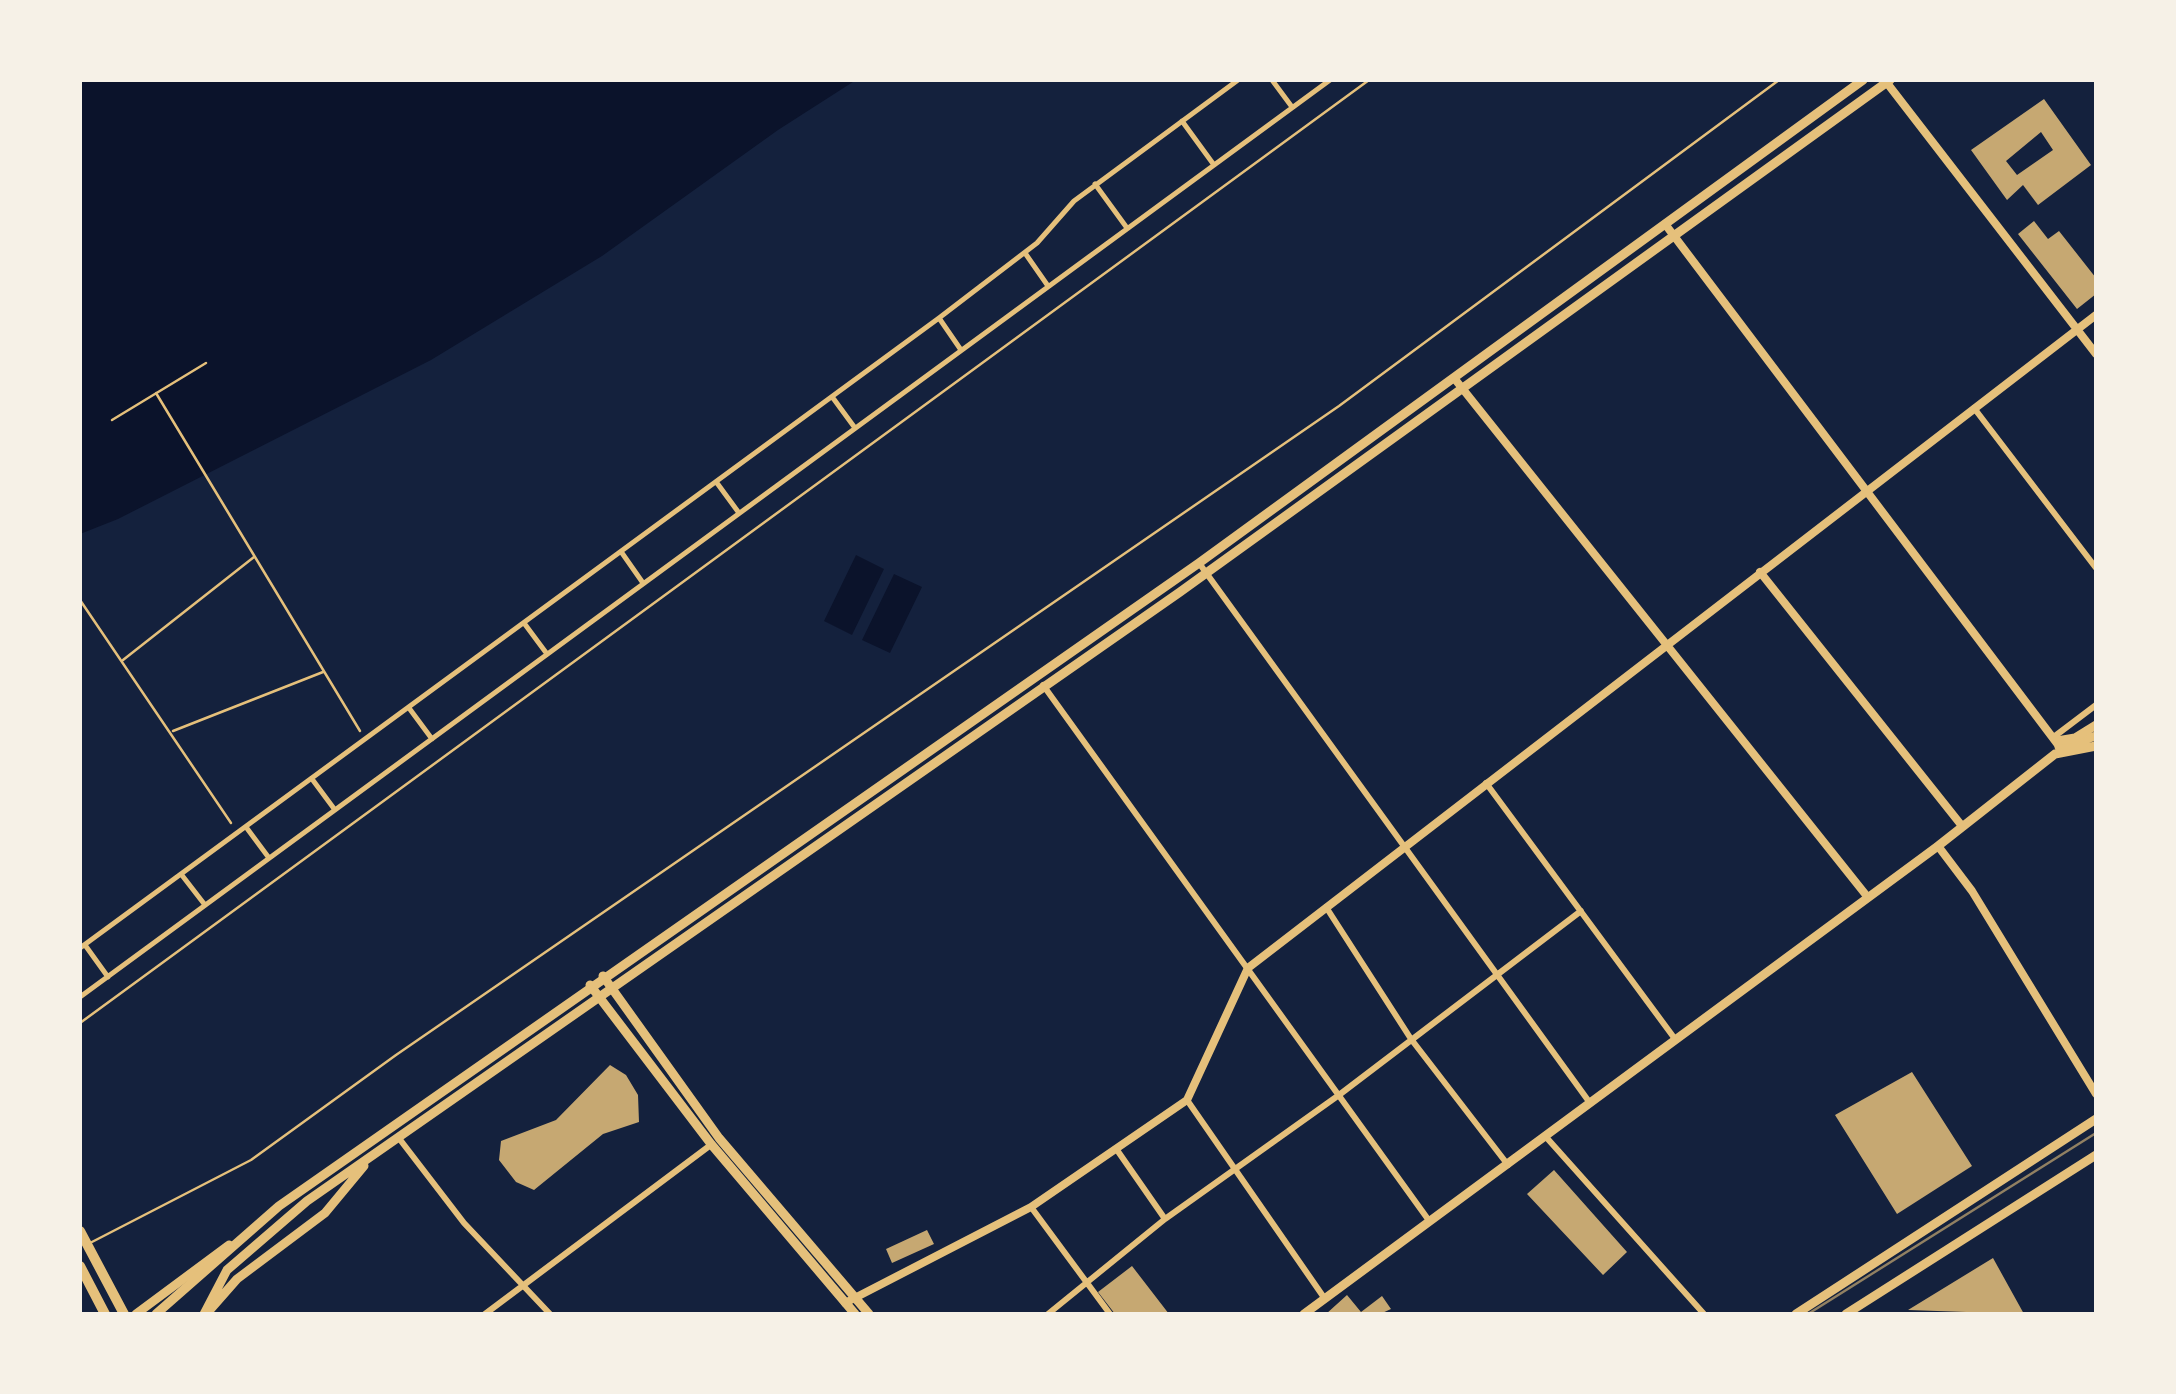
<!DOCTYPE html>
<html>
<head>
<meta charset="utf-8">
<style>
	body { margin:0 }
	#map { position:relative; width:2176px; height:1394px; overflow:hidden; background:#14213d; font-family:"Public Sans",sans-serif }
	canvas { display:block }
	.frame { position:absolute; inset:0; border:82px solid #f6f1e7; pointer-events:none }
</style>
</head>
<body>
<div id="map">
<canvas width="2176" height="1394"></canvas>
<div class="frame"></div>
</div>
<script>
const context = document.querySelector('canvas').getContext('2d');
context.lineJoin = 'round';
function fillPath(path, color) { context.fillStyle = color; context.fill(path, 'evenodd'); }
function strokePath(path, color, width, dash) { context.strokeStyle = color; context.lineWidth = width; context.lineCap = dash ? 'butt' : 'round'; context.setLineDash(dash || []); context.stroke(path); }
const water = new Path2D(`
	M80 80H856L778 130 602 256 431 360 118 519 80 534Z
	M856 555 884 569 852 635 824 621Z
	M894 574 922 587 890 653 862 640Z`);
const building = new Path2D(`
	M2044 99 2091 165 2038 205 2023 185 2007 200 1971 150ZM2041 132 2053 150 2017 175 2006 161Z
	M2034 221 2048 239 2059 231 2096 278V294L2077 309 2018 234Z
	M610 1065 626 1075 638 1095 639 1122 603 1134 534 1190 516 1182 499 1160 501 1141 556 1120Z
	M1912 1072 1972 1166 1897 1214 1835 1115Z
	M1554 1170 1627 1252 1603 1275 1527 1194Z
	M927 1230 934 1244 892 1263 886 1249Z
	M1993 1258 2024 1314 1908 1310Z
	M1132 1266 1169 1314H1115L1098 1292Z
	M1347 1295 1361 1312 1382 1296 1391 1309 1380 1314H1326Z`);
const path = new Path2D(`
	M156 393 360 731
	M112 420 206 363
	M80 600 231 823
	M123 660 254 557
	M173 731 323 672
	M80 1023 1369 80`);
const service = new Path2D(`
	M90 1243 251 1160 396 1055 1339 406 1779 80`);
const pedestrian = new Path2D(`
	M1272 80 1292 107
	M1182 121 1214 165
	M1095 184 1127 228
	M1025 253 1048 286
	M939 318 961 350
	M833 398 855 428
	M717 483 739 513
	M622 553 643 583
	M524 623 547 654
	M409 708 432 739
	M312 779 335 810
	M246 827 269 858
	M181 874 205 905
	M85 945 108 977
	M80 948 939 318 1037 243 1074 201 1238 80
	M80 997 1330 80`);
const minor = new Path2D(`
	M1974 408 2096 568
	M1199 563 1590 1103
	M1043 685 1430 1222
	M2055 736 2096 705
	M1486 783 1675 1039
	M1326 907 1411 1039 1508 1165
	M1187 1100 1325 1299
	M398 1137 464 1223 550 1314
	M1546 1137 1704 1314
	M1117 1150 1165 1219
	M1031 1207 1110 1314
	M485 1314 712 1144
	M1048 1314 1165 1219 1339 1095 1581 911`);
const tertiary = new Path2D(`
	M1887 83 2096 354
	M1665 224 2059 746
	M1454 378 1866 895
	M1760 572 1962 826
	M1938 846 1972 891 2096 1094
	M845 1303 1031 1207 1187 1100 1248 968 2096 315`);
const secondary = new Path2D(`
	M2059 747 2096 736
	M603 976 719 1138 869 1314
	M590 985 711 1144 855 1314
	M136 1314 229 1245
	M1304 1314 1938 846 2055 754 2096 746
	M1796 1314 2096 1119
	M1846 1314 2096 1155`);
const primary = new Path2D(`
	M2057 741 2075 738 2096 725
	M208 1312 237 1279 325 1213 364 1166
	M156 1314 279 1206 1199 563 1863 80
	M204 1314 227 1270 307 1201 1180 592 1890 80`);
const trunk = new Path2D(`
	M80 1231 124 1314
	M80 1266 105 1314`);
const rail = new Path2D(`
	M1808 1314 2096 1133`);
fillPath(water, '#0b132b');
fillPath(building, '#c6a872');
strokePath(path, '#e5c07b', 2.5);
strokePath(service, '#e5c07b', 2.5);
strokePath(pedestrian, '#e5c07b', 5);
strokePath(minor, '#e5c07b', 6);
strokePath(tertiary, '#e5c07b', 8);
strokePath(secondary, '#e5c07b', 9);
strokePath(primary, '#e5c07b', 9);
strokePath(trunk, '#e5c07b', 10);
strokePath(rail, '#918062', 2.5);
</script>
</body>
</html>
